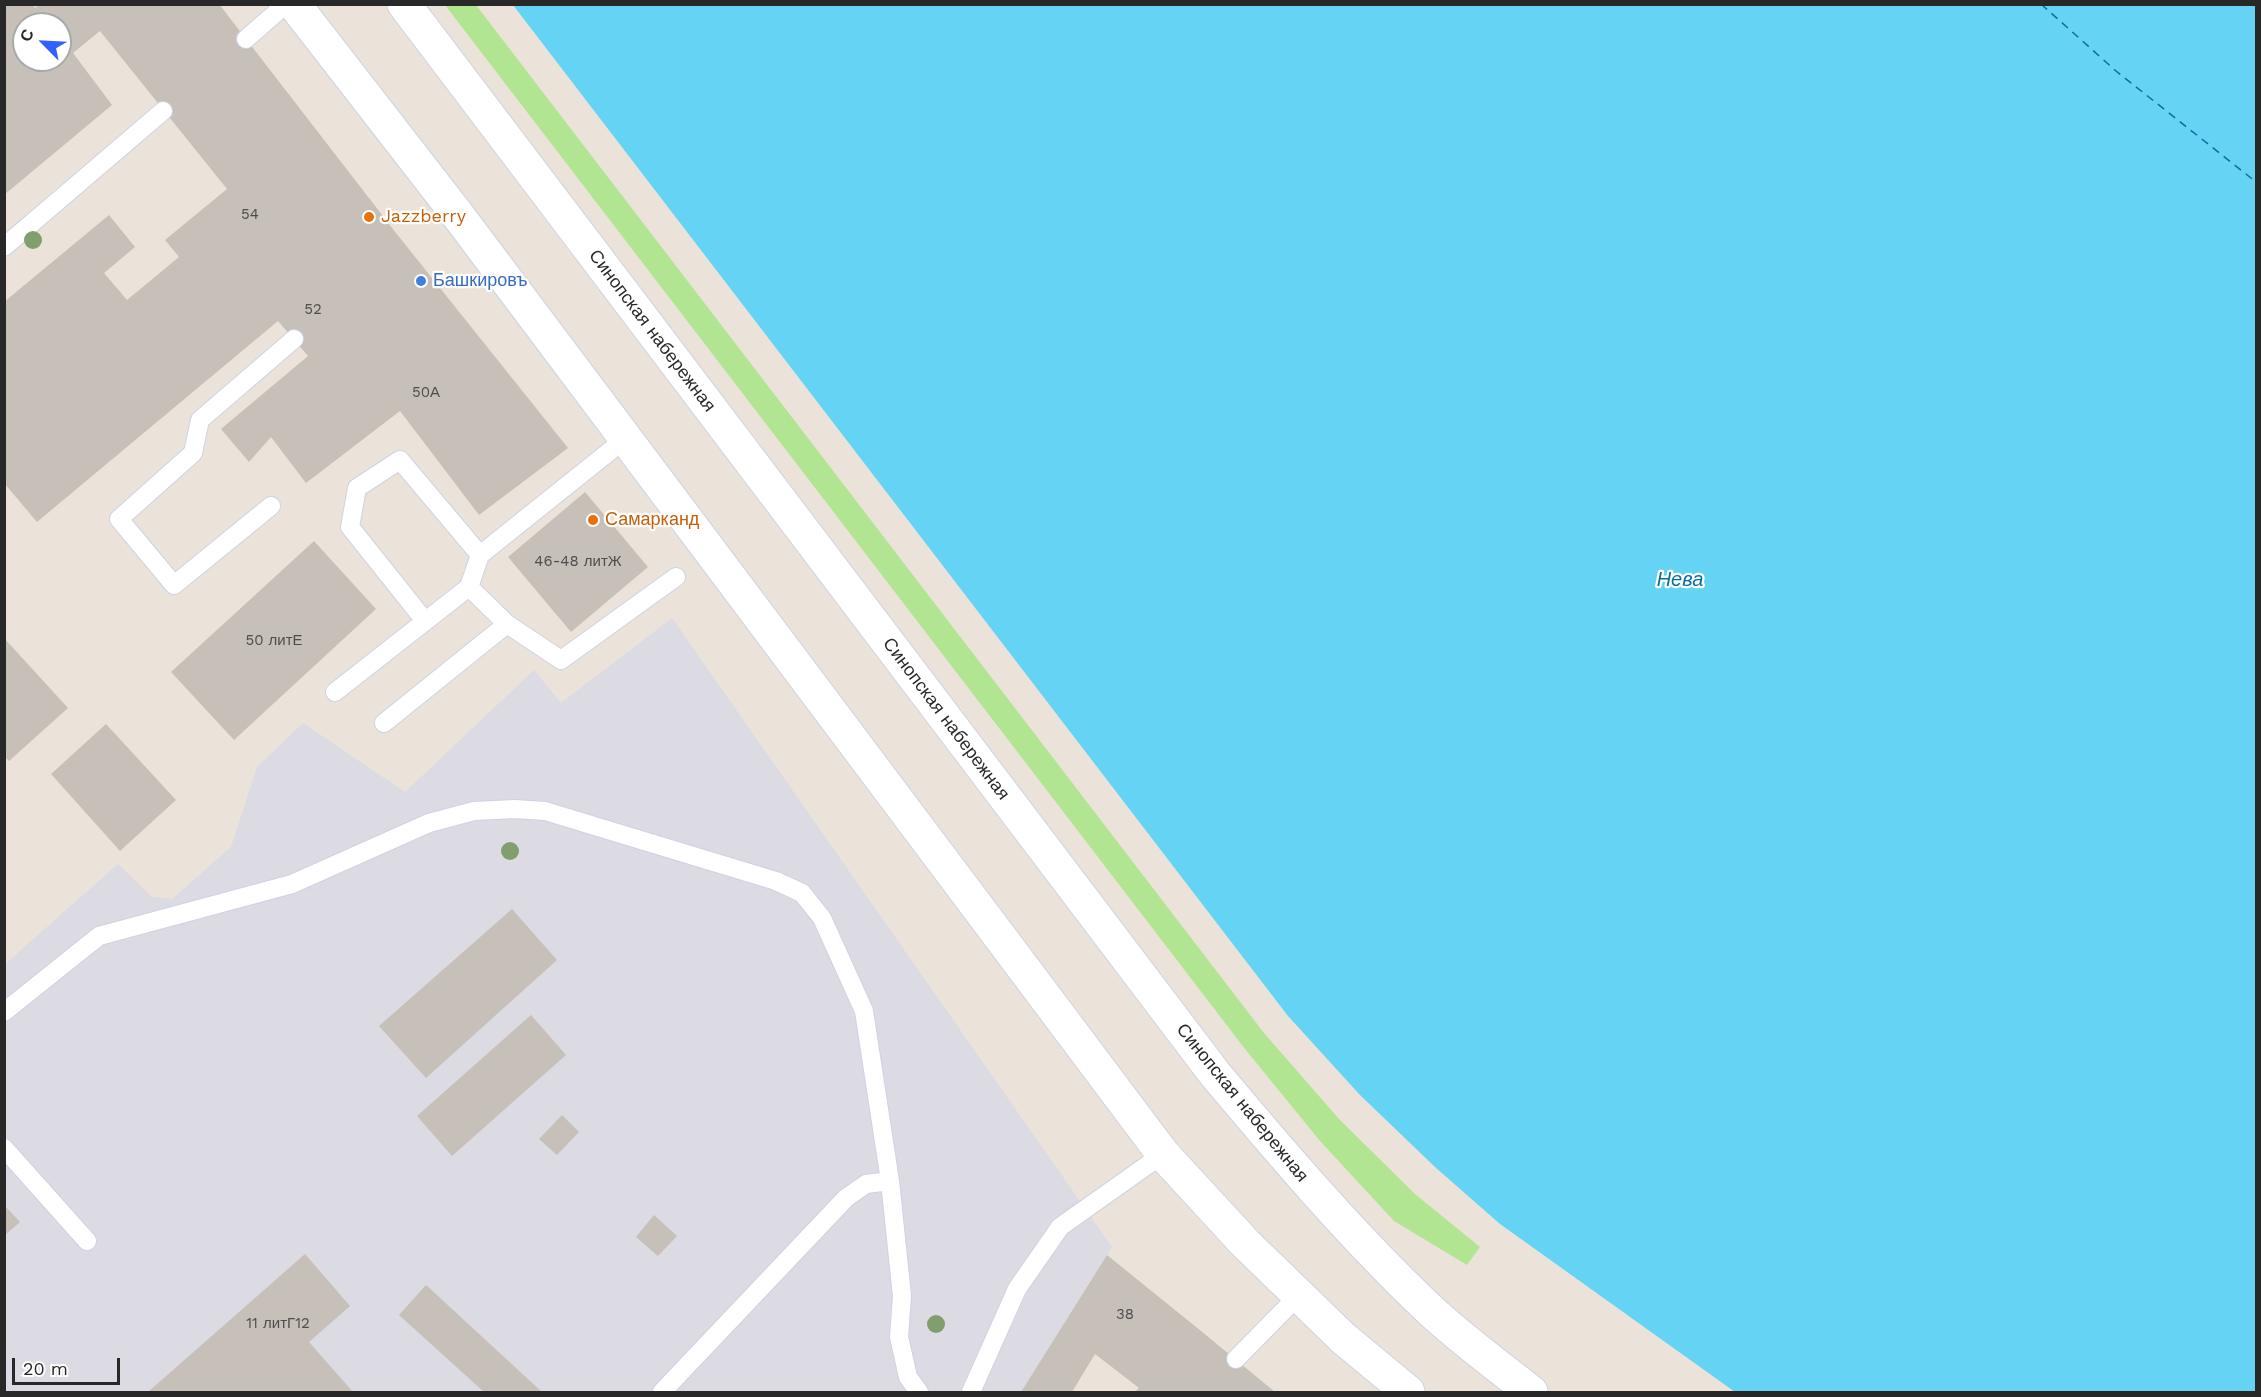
<!DOCTYPE html>
<html>
<head>
<meta charset="utf-8">
<style>
	body { margin:0 }
	#map { position:relative; width:2261px; height:1397px; overflow:hidden; background:#ebe3d9; font-family:"Work Sans",sans-serif }
	canvas { display:block }
	.frame { position:absolute; inset:0; border:6px solid #282828; pointer-events:none }
	.north { position:absolute; left:12px; top:12px; width:60px; height:60px; box-sizing:border-box; background:#fff; border:2px solid #a9a9a9; border-radius:50%; rotate:294deg; font-size:16px; font-weight:700; line-height:24px; text-align:center; color:#282828 }
	.north::after { content:''; display:block; margin:auto; width:21px; height:27px; background:#3260ff; clip-path:polygon(50% 0,100% 100%,50% 72%,0 100%) }
	.scale { position:absolute; left:12px; top:1358px; width:108px; height:27px; box-sizing:border-box; border:3px solid #282828; border-top:0; padding-left:8px; font-size:18px; line-height:21px; white-space:nowrap; color:#282828; -webkit-text-stroke:4px #fff; paint-order:stroke }
</style>
</head>
<body>
<div id="map">
<canvas width="2261" height="1397"></canvas>
<div class="frame"></div>
<div class="north">С</div>
<div class="scale">20 m</div>
</div>
<script>
const context = document.querySelector('canvas').getContext('2d');
context.lineJoin = 'round';
function fillPath(path, color) { context.fillStyle = color; context.fill(path, 'evenodd'); }
function strokePath(path, color, width, dash) { context.strokeStyle = color; context.lineWidth = width; context.lineCap = dash ? 'butt' : 'round'; context.setLineDash(dash || []); context.stroke(path); }
function write(font, color, halo, rows, align = 'center') {
  context.font = font + ' "Work Sans",sans-serif'; context.lineWidth = 4.5; context.setLineDash([]); context.textBaseline = 'middle'; context.strokeStyle = halo; context.fillStyle = color; for (const [text, x, y, turn = 0] of rows) {
    context.save(); context.translate(x, y); context.rotate((+turn || 0) * Math.PI / 180); context.textAlign = isNaN(turn) ? turn : align; if (halo) context.strokeText(text, 0, 0); context.fillText(text, 0, 0); context.restore();
  }
}
const industrial = new Path2D(`
	M672 618 1112 1247 1021 1392H5L4 965 118 864 152 897 172 899 231 847 257 767 303 723 405 792 534 670 561 703Z`);
const green = new Path2D(`
	M445 5H476L1264 1033 1339 1119 1415 1194 1480 1247 1467 1265 1394 1221 1320 1141 1245 1049Z`);
const water = new Path2D(`
	M513 5H2256V1392H1735L1500 1224 1435 1167 1360 1095 1288 1016Z`);
const ferry = new Path2D(`
	M2041 4 2116 71 2256 182`);
const building = new Path2D(`
	M4 4H32L35 8 40 4H219L396 233 568 448 479 515 400 411 306 483 271 437 249 462 221 429 308 356 278 321 37 522 4 483V302L109 215 135 247 104 273 127 300 179 257 165 240 227 189 100 31 73 53 112 105 4 195ZM24 24H60V60H24Z
	M585 492 648 567 571 632 508 557Z
	M314 541 376 609 234 740 171 672Z
	M4 638 68 708 9 761 4 756Z
	M106 724 176 800 120 851 51 774Z
	M512 909 557 960 426 1078 379 1026Z
	M531 1015 566 1055 452 1156 417 1116Z
	M562 1115 579 1132 557 1155 539 1139Z
	M4 1205 20 1222 4 1236Z
	M654 1215 677 1236 658 1256 636 1237Z
	M305 1254 350 1306 309 1342 353 1392H148Z
	M1107 1255 1201 1331 1275 1392H1135L1139 1388 1095 1354 1072 1392H1021Z
	M426 1285 542 1392H484L399 1315Z`);
const lane = new Path2D(`
	M246 39 286 4
	M4 247 163 111
	M271 506 174 585 119 519 193 453 200 420 294 339
	M425 621 350 527 357 488 400 460 480 555
	M507 624 561 660 676 577
	M335 692 469 587
	M384 723 507 624 469 587 480 555 625 439
	M4 1012 99 936 292 884 429 823 474 811 515 809 545 811 776 881 802 893 822 918 864 1011 890 1181 902 1296 899 1337 908 1377 919 1392
	M4 1148 87 1241
	M1236 1359 1299 1295
	M662 1392 846 1198 866 1184 890 1181
	M971 1392 1017 1289 1060 1227 1163 1154`);
const secondary = new Path2D(`
	M294 4 457 214 1163 1154 1245 1243 1343 1338 1408 1392
	M404 4 1215 1074C1283 1155 1352 1236 1429 1309 1461 1339 1497 1365 1531 1392`);
const trees = [
	[33,240],
	[510,851],
	[936,1324]
];
const markers = [
	[369,217,6,"#e8710a"],
	[421,281,6,"#3f7fe0"],
	[593,520,6,"#e8710a"]
];
const numberNames = [
	["54",250,215],
	["52",313,310],
	["50А",426,393],
	["46-48 литЖ",578,562],
	["50 литЕ",274,641],
	["38",1125,1315],
	["11 литГ12",278,1324]
];
const foodNames = [
	["Jazzberry",381,217],
	["Самарканд",605,520]
];
const shopNames = [
	["Башкировъ",433,281]
];
const streetNames = [
	["Синопская набережная",652,331,53],
	["Синопская набережная",946,719,53],
	["Синопская набережная",1242,1103,51]
];
const waterNames = [
	["Нева",1680,580]
];
fillPath(industrial, '#dcdae3');
fillPath(green, '#b1e592');
fillPath(water, '#65d3f4');
strokePath(ferry, '#076f9d', 1.5, [8, 6]);
fillPath(building, '#c6c0b9');
strokePath(lane, '#ced3e2', 20);
strokePath(secondary, '#ced3e2', 35);
strokePath(lane, '#fff', 18);
strokePath(secondary, '#fff', 33);
context.fillStyle = '#819f6e';
for (const [x, y] of trees) { context.beginPath(); context.arc(x, y, 9, 0, 2 * Math.PI); context.fill(); }
for (const [x, y, r, color] of markers) { const dot = new Path2D(); dot.arc(x, y, r, 0, 2 * Math.PI); context.fillStyle = color; context.fill(dot); strokePath(dot, '#fff', 2); }
write('15px', '#504e4c', null, numberNames);
write('18px', '#c56008', '#fff', foodNames, 'left');
write('18px', '#366cbe', '#fff', shopNames, 'left');
write('18px', '#282828', '#fff', streetNames);
write('italic 20px', '#076f9d', '#fff', waterNames);
</script>
</body>
</html>
